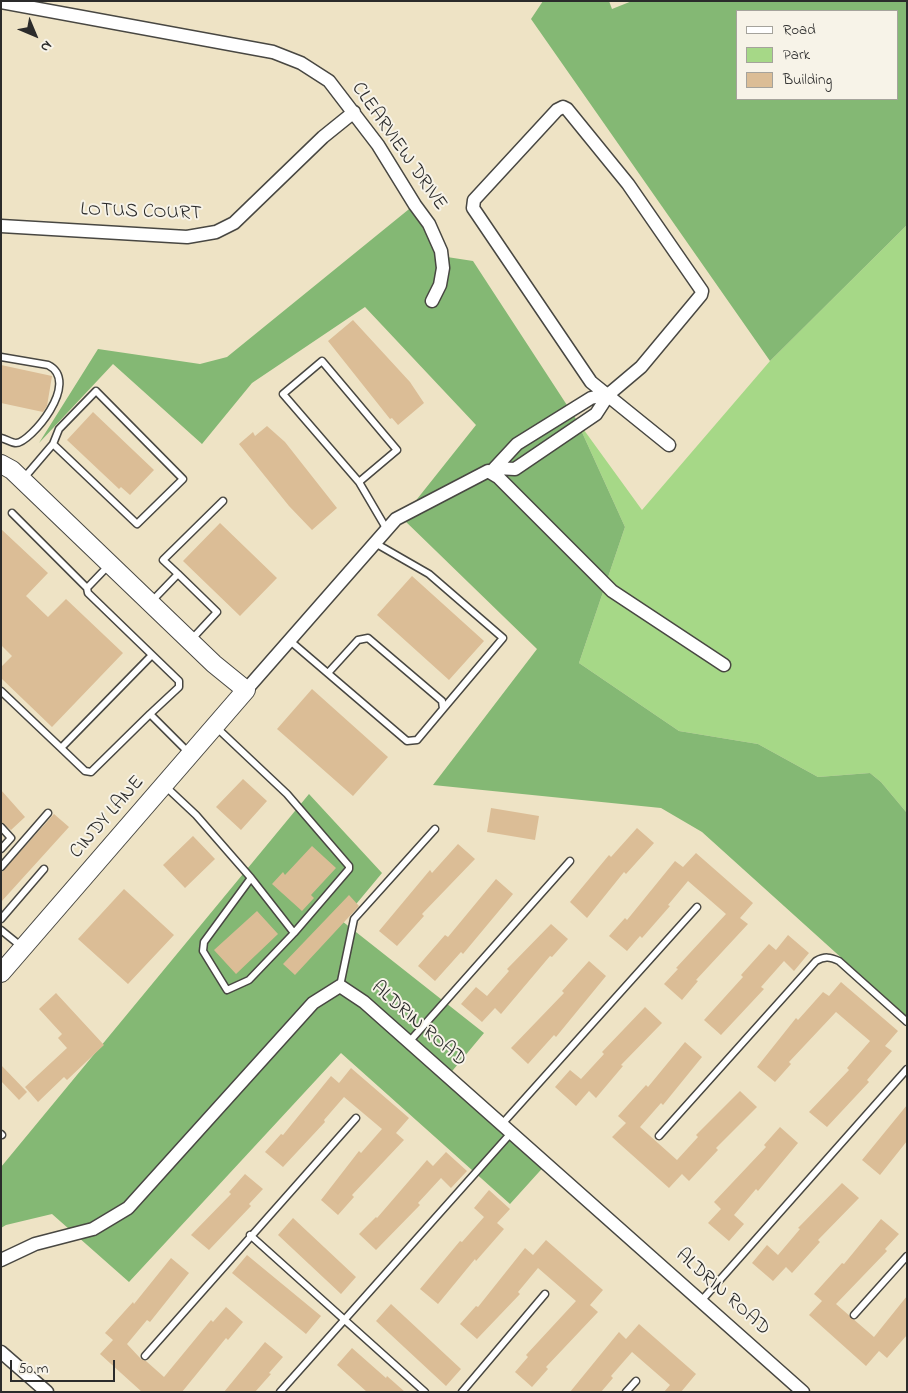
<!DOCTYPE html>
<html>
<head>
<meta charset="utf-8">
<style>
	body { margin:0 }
	#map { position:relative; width:908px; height:1393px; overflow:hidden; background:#eee3c5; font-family:"Indie Flower",sans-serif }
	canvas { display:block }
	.frame { position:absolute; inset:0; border:2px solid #2b2b2b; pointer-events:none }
	.legend { position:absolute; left:736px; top:10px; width:162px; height:90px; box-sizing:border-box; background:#f7f3e8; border:1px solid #a5a39c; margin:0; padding:6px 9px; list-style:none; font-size:15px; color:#2b2b2b }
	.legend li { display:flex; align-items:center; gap:10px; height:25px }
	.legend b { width:25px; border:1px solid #a5a39c }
	.north { position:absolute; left:10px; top:10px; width:50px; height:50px; -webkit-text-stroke:4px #f7f3e8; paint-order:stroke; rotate:135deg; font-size:14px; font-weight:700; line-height:20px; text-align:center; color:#2b2b2b }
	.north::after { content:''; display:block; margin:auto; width:18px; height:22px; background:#2b2b2b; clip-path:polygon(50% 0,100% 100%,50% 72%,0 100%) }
	.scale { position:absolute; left:10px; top:1360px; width:105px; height:22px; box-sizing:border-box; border:2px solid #2b2b2b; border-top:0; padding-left:6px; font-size:15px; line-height:18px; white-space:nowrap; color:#2b2b2b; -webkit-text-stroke:4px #f7f3e8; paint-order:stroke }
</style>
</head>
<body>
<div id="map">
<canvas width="908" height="1393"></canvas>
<div class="frame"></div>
<ul class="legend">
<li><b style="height:6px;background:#fff"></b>Road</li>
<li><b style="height:14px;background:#a6d887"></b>Park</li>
<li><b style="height:14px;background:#dbbd96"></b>Building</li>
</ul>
<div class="north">N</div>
<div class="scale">50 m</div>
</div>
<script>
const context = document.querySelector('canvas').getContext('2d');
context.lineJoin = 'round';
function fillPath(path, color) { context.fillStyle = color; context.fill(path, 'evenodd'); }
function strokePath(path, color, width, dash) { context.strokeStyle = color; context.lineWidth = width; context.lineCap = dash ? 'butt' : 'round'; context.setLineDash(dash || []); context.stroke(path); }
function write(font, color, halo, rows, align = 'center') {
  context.font = font + ' "Indie Flower",sans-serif'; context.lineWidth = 4; context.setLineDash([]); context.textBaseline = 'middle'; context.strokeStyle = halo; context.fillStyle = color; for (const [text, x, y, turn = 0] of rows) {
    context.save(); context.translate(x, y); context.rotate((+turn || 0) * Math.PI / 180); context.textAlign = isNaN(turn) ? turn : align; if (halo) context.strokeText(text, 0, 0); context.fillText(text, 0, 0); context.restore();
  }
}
const green = new Path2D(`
	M907 225V813L881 782 870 773 818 777 758 744 679 731 579 663 625 527 576 419 642 510 770 361Z`);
const forest = new Path2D(`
	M543 1H609L612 9 632 1H907V225L770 361 531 19ZM737 11H897V99H737Z
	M419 201 447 257 473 261 576 419 625 527 579 663 679 731 758 744 818 777 870 773 881 782 907 813V1017L702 832 661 808 433 785 537 649 402 518 476 425 365 307 252 383 202 444 113 364 39 443 98 349 200 364 227 357Z
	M309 794 382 873 342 921 484 1033 448 1076 548 1162 510 1204 341 1053 129 1282 52 1214 6 1225 1 1228V1167Z`);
const building = new Path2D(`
	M353 320 410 382 424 403 398 425 392 418 390 419 328 341Z
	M1 365 52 376 47 406 43 412 1 403Z
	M93 412 154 470 130 495 121 487 119 489 67 440Z
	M267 426 285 442 337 508 312 530 289 506 239 444 253 432 255 436Z
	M220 523 277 578 240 616 183 561Z
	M1 529 48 573 26 596 48 617 66 599 123 653 52 727 1 678V667L12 656 1 645Z
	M412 576 484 641 449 680 377 615Z
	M312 689 388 757 353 796 277 729Z
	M243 779 267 801 241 830 216 807Z
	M1 790 25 817 11 830 1 822Z
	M491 808 539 816 535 840 487 832Z
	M54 814 69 827 1 902V873Z
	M637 828 654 843 626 874 624 872 587 918 570 902 609 855 611 857Z
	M193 836 215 859 185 888 163 865Z
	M458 844 475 859 422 914 424 916 397 946 379 931 430 870 432 873Z
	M312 846 336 868 311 895 314 898 302 911 272 884 283 872 285 875Z
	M696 853 753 903 740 918 748 924 696 980 698 981 682 1000 664 984 678 969 676 968 726 914 688 881 668 905 670 906 642 938 640 936 627 951 609 936 625 918 627 920 675 861 683 867Z
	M496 879 513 894 463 954 461 952 435 981 418 966 445 935 448 937Z
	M124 889 174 935 128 984 78 939Z
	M349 895 359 906 295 975 283 964Z
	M257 911 278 934 236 974 214 950Z
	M551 924 568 939 552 957 550 956 501 1014 495 1008 482 1022 461 1004 476 987 487 996 509 971 507 969Z
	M788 935 809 953 794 971 784 961 761 987 764 989 721 1035 704 1020 743 977 741 975 769 944 776 950Z
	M589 961 606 976 556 1037 554 1035 528 1064 511 1048 564 993 562 991Z
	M841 982 898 1031 885 1046 892 1051 867 1080 869 1082 827 1127 809 1112 849 1070 847 1068 870 1041 836 1012 789 1062 791 1064 775 1082 757 1067 796 1018 798 1020 823 992 829 996Z
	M56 993 104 1045 67 1080 64 1077 38 1102 25 1087 67 1048 58 1038 62 1034 39 1009Z
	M645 1007 662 1023 621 1065 623 1066 596 1098 589 1091 576 1106 555 1087 570 1070 581 1079 604 1054 602 1052Z
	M685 1042 702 1057 663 1105 661 1103 640 1127 677 1160 698 1137 696 1135 740 1091 757 1107 716 1148 718 1150 689 1181 682 1174 669 1188 612 1137 626 1123 618 1116 646 1085 648 1087Z
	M1 1065 27 1092 19 1100 1 1081Z
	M351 1068 409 1118 396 1133 404 1140 352 1195 354 1197 338 1215 321 1200 359 1151 361 1153 382 1129 344 1097 324 1120 325 1122 283 1167 265 1152 281 1134 283 1135 331 1076 339 1083Z
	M907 1105V1141L880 1175 862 1160Z
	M780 1127 798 1143 758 1191 756 1189 734 1215 744 1224 729 1241 708 1223 721 1209 714 1202 766 1147 764 1145Z
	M446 1152 467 1171 451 1188 441 1178 418 1203 420 1205 376 1250 359 1234 376 1217 377 1218 427 1160 433 1166Z
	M245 1174 263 1189 249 1204 251 1206 209 1250 191 1235 231 1194 229 1192Z
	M842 1183 859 1198 818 1240 820 1242 792 1273 786 1267 773 1281 752 1263 767 1245 778 1255 800 1229 798 1228Z
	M489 1190 510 1209 497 1223 504 1229 476 1261 475 1259 438 1304 420 1289 460 1241 462 1242 484 1217 474 1208Z
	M293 1218 356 1277 341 1294 278 1235Z
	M881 1219 899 1234 885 1249 887 1251 836 1304 874 1337 907 1296V1335L887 1358 879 1351 866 1366 809 1315 822 1301 814 1294 842 1263 844 1264Z
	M546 1240 603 1290 590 1305 598 1312 546 1367 548 1369 532 1387 515 1372 528 1357 526 1355 576 1301 538 1268 518 1292 520 1294 477 1339 460 1324 476 1306 478 1307 525 1248 533 1255Z
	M247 1255 321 1316 306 1334 232 1273Z
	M171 1258 189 1273 150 1322 147 1320 127 1344 141 1359 146 1361 164 1377 211 1320 213 1322 226 1307 243 1322 228 1340 226 1338 182 1392H142L100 1354 113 1340 105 1333 133 1302 134 1304Z
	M391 1304 461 1369 446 1386 376 1321Z
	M639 1324 696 1374 681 1392H664L670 1385 632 1352 611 1376 613 1378 601 1392H570L619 1332 626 1339Z
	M265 1342 283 1357 269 1373 271 1374 255 1392H224Z
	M352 1348 386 1378 387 1376 405 1392H367L337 1365Z`);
const lane = new Path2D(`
	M1 357 48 365C82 382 30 443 16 443 12 443 6 439 1 438
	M24 478 53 444 59 429 96 391 183 479 137 524 53 444
	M359 482 397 450 322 361 283 394 359 482 386 528
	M12 513 87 588
	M375 543 429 574 503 638 443 709
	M110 564 87 588 88 593 179 681V687L150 714 189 753
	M178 574 163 560 223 501
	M152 601 178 574 217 612 191 640
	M289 640 407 741 417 740 443 709 442 701 368 638 358 640 328 673
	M1 691 61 748
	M150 714 91 772 85 771 61 748 152 655
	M164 785 196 815 251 878 204 942 203 951 227 990 249 980 294 933 349 869V866L287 794 216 727
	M1 827 11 838 1 849
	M1 867 48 813
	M251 878 294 933
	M1 919 44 869
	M1 930 22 947
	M340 986 354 919 435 829
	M409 1042 570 861
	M502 1124 697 907
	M1 1134 2 1135
	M659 1136 816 961C825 956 830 957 839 961L907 1022
	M250 1235 425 1392
	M702 1300 907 1069
	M854 1315 907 1256
	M145 1356 356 1118
	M280 1392 511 1133
	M462 1392 545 1294
	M626 1392 636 1381`);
const street = new Path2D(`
	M1 2 273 52 301 63 329 81 378 145 415 205 429 224 441 251 443 268 440 285 432 301
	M1 226 187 237 216 232 234 223 323 137 354 112
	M609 394 641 367 701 295 702 291 628 184 567 109 563 107 557 110 474 200 473 208 591 382 669 445
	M491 472 517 444 591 398 609 394 596 414 515 469 496 468
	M246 690 396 519 488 471 498 477 612 591 724 665
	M1 1260 35 1244 93 1229 128 1208 313 1003 340 986 364 1002 803 1392
	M1 1352 47 1392`);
const secondary = new Path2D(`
	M1 464 12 470 214 664 246 690 1 973`);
const streetNames = [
	["CLEARVIEW DRIVE",398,147,55],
	["LOTUS COURT",141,213,2],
	["CINDY LANE",108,818,-49],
	["ALDRIN ROAD",418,1025,41],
	["ALDRIN ROAD",722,1293,42]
];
fillPath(green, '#a6d887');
fillPath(forest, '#84b874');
fillPath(building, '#dbbd96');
strokePath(lane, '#484742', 9);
strokePath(street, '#484742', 15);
strokePath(secondary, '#484742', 20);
strokePath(lane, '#fff', 6);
strokePath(street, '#fff', 12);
strokePath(secondary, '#fff', 18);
write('20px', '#2b2b2b', '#f7f3e8', streetNames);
</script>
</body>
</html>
